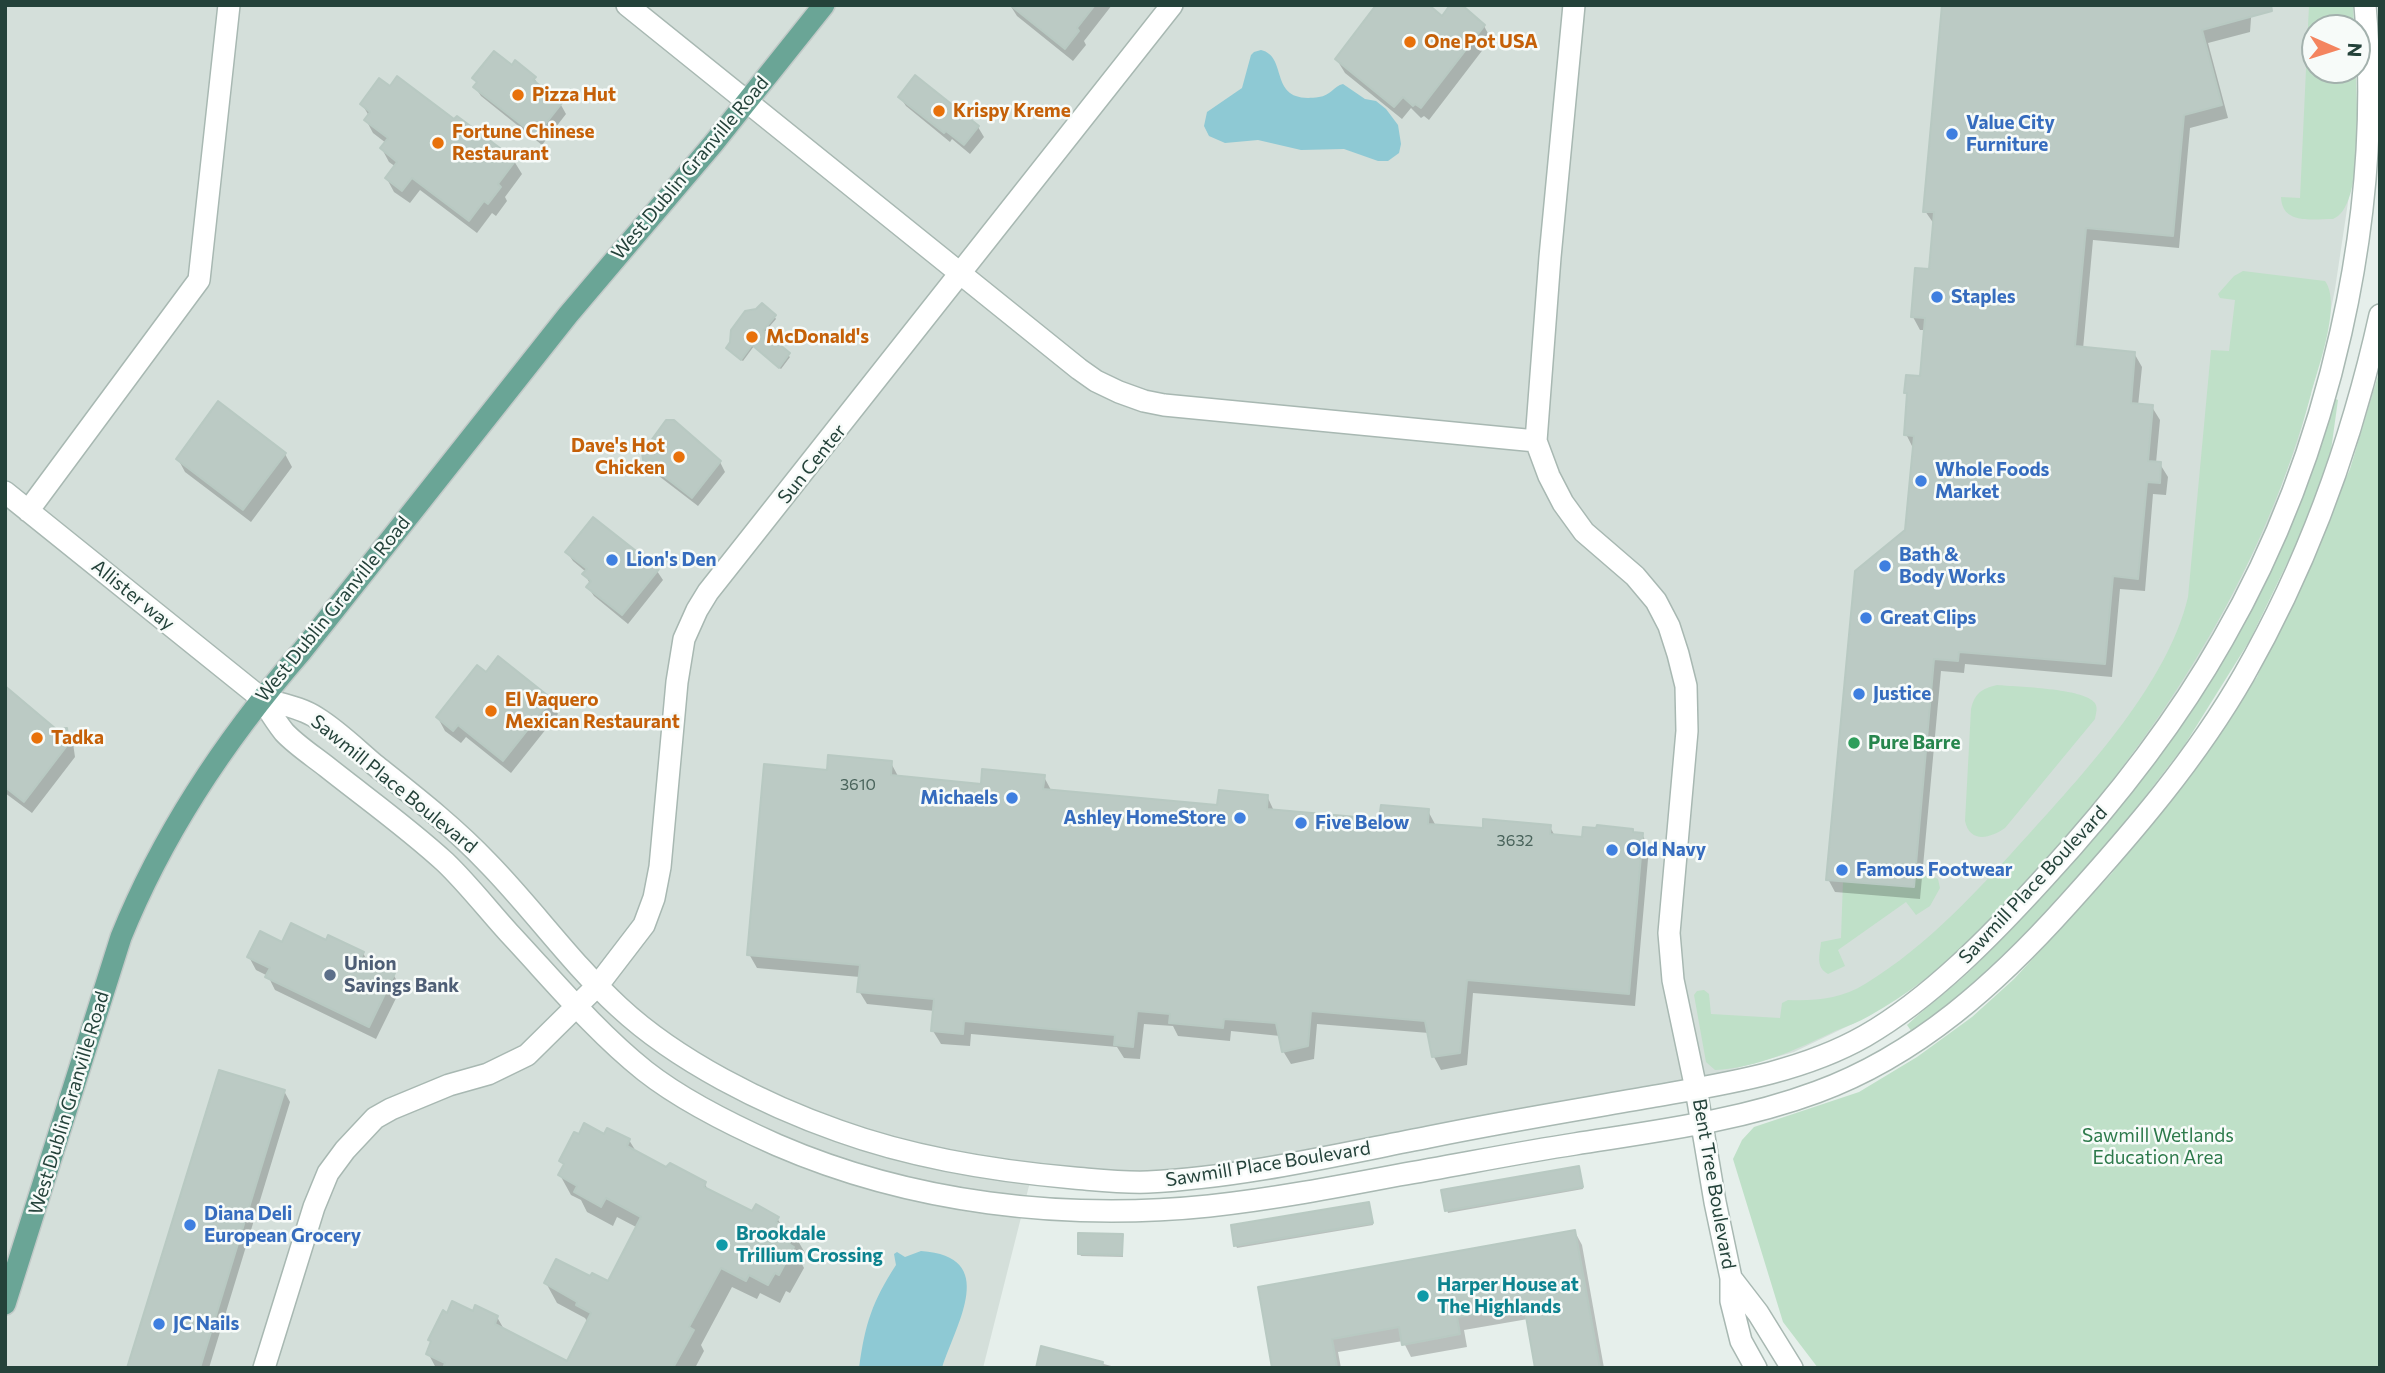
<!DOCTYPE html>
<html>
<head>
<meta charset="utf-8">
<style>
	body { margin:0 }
	#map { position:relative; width:2385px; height:1373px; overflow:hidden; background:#e6efeb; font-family:Commissioner,sans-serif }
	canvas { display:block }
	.frame { position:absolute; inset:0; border:7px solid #24423a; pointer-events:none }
	.north { position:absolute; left:2301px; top:14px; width:70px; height:70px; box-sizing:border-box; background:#f7fbf9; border:2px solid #a3b1ad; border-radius:50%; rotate:93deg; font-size:19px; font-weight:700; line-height:28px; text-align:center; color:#24423a }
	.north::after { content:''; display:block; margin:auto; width:24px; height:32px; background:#f4845f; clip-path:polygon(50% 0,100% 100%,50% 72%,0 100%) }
</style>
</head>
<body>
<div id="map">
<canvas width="2385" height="1373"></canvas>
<div class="frame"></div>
<div class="north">N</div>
</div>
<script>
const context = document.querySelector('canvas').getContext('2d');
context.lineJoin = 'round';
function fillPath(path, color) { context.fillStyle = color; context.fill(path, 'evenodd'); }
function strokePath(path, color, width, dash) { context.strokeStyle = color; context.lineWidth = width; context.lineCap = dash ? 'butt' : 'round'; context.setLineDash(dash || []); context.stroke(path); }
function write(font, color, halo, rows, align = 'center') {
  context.font = font + ' Commissioner,sans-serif'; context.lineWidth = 5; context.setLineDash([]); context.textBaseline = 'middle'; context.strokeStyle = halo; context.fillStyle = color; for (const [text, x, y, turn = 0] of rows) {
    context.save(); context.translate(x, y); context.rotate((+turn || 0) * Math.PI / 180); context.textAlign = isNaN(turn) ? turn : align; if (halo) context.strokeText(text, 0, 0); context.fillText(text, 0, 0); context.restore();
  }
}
const built = new Path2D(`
	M5 5H2353L2354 28H2315V70H2356V149L2335 289 2323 349 2298 441 2269 520 2237 587 2201 654 2153 728 2038 869 1968 943 1908 991 1869 1016 1794 1052 1730 1070 1696 1089 1213 1176 1032 1174 983 1368H5V1304L19 1260 5 1256Z`);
const green = new Path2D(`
	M2309 5H2353L2354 28H2315V70H2356C2356 100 2365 207 2333 219 2312 219 2282 225 2281 197L2300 198Z
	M2243 271 2325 281C2342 304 2318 368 2311 394 2265 565 2173 713 2059 846 2004 909 1944 975 1869 1016 1859 1022 1847 1026 1835 1031 1798 1049 1757 1068 1715 1070L1706 1062 1694 995 1697 991 1704 990 1709 994 1711 1014 1780 1018 1782 1003 1788 1000C1815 1001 1841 999 1865 984 1929 945 1979 889 2029 834 2087 770 2168 682 2188 597L2211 350 2229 351 2235 300 2220 298 2218 294 2234 276Z
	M2380 369V1368H1818L1783 1322 1733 1159 1742 1140 1754 1127 1859 1092 1917 1057 1972 1017 2014 979 2112 873 2257 677 2350 469Z
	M2334 398 2338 400 2331 450 2306 524 2250 640 2184 746 2138 806 2093 860 2001 961 1959 998 1912 1032 1907 1025C1929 1005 1954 987 1975 966 2074 866 2169 758 2238 634 2279 559 2310 480 2334 398Z
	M1997 685C2017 687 2084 688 2095 703 2098 708 2096 713 2095 719L2005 828C1991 838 1970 844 1965 821L1971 709C1975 693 1981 689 1997 685Z
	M1915 875 1934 877 1938 879 1940 888 1930 906 1916 915 1906 902 1838 950 1845 966 1828 974C1815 967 1820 954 1821 942L1841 938 1843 880Z`);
const water = new Path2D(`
	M1261 50C1290 57 1266 105 1319 97 1330 96 1334 86 1343 84L1365 99 1376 101 1386 109 1398 125 1401 144 1399 153 1388 161H1378L1344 149 1301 150 1258 140 1225 143 1209 136 1204 126 1207 112 1242 88 1251 55 1254 52Z
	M921 1251C1000 1256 956 1324 942 1368H859C865 1324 872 1302 896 1265L894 1254 897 1252 905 1257Z`);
const shadow = new Path2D(`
	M1010 5H1112L1084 41 1086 45 1073 61 1017 16Z
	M1944 5H2252L2250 32 2208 43 2228 118 2190 128 2179 248 2093 240 2083 349 2134 353 2142 367 2138 406 2152 407 2160 420 2156 463 2160 464 2168 477 2166 495 2153 494 2145 591 2120 589 2112 677 1965 664 1964 673 1941 671 1920 899 1835 892 1828 879 1907 531 1913 448 1906 434 1909 398 1906 393 1922 378 1926 330H1920L1913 317 1930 271 1934 224 1925 211Z
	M1443 18 1484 26 1491 39 1429 120 1424 116 1421 118 1411 108 1402 119 1345 73 1337 60Z
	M512 67 534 78 541 89 561 105 566 114 542 145 481 96 475 87 478 83 474 78Z
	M916 77 978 127 984 137 970 154 952 139 950 142 906 106 900 97Z
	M390 88 455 121 514 161 522 174 505 197 507 201 496 216 492 213 477 233 420 190 410 203 394 192 387 179 396 167 389 162 382 149 386 143 373 133 366 120 369 116 362 104Z
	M774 316 776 319 763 334 790 357 781 369 754 346 743 361 730 351Z
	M285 454 292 467 251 522 185 472 178 459Z
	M645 460 720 462 725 472 698 506 651 470Z
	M567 552 657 571 663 580 628 624 594 596 588 587 590 584 585 574 586 572 573 561Z
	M486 675 551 700 558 714 511 773 466 737 461 743 445 731 438 718Z
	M5 688 55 730 66 729 73 743 75 757 32 813 5 793Z
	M891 763 899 778 982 786 1044 777 1051 790 1219 807 1267 796 1274 811 1381 821 1428 811 1436 826 1485 830 1550 827 1555 836 1584 839 1642 834 1649 848 1635 1006 1473 993 1467 1065 1441 1070 1434 1057 1429 1033 1317 1024 1314 1059 1291 1064 1283 1051 1280 1036 1231 1031 1230 1041 1178 1036 1173 1026 1144 1024 1140 1059 1124 1058 1117 1047 971 1034 970 1046 941 1044 933 1031 935 1011 867 1004 859 991 860 977 757 968 749 954 828 771Z
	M327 942 363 953 368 962 393 974 401 988 376 1039 275 990 268 976 256 970 249 957Z
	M284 1091 290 1102 209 1368H130Z
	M605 1136 629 1140 637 1153 666 1169 704 1183 709 1191 753 1213 777 1218 783 1228 794 1234 805 1253 801 1262 804 1268 790 1293 786 1291 780 1303 760 1293 757 1299 732 1287 701 1345 704 1351 695 1368H436L428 1353 432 1344 430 1340 448 1315 474 1313 497 1317 505 1331 568 1363 588 1323 585 1318 557 1303 546 1283 591 1279 608 1284 638 1228 617 1217 613 1226 587 1212 581 1200 571 1195 560 1175 565 1166 561 1161Z
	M1580 1170 1583 1189 1448 1213 1447 1210Z
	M1370 1207 1373 1225 1237 1248 1236 1246 1233 1227Z
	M1575 1232 1582 1245 1604 1368H1536L1528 1319 1464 1330 1467 1347 1411 1357 1403 1341 1338 1352 1341 1368H1274L1260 1288Z
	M1122 1235 1123 1257 1081 1256 1080 1254Z
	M1042 1348 1119 1368H1037Z`);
const building = new Path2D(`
	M1010 5H1095L1077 28 1079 31 1065 49Z
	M1376 5H1429L1442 16 1450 5H1462L1485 25 1421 108 1415 104 1413 106 1403 97 1394 107 1335 59Z
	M1942 5H2271L2272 11 2202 30 2222 105 2184 115 2173 236 2086 228 2075 346 2135 352 2131 403 2153 405 2148 461 2161 462 2160 483 2147 482 2138 579 2113 576 2105 664 1959 652 1958 661 1934 659 1914 887 1826 880 1855 571 1905 530 1914 436 1904 435 1907 393H1904L1906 375 1920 376 1925 318 1911 317 1915 268 1929 269 1934 212H1923Z
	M494 51 512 65 515 60 536 77 533 80 562 103 536 136 473 87 477 82 472 78Z
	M915 75 979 126 964 145 946 131 944 133 898 97Z
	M397 76 454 119 457 116 516 160 498 184 501 187 488 204 484 201 469 221 412 178 402 191 385 178 397 162 380 148 388 138 364 120 370 112 360 104 379 78 390 86Z
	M762 303 776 315 763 331 790 353 779 368 752 345 741 360 726 348 730 342 731 330 745 311 756 309Z
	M218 401 286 453 243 510 176 459Z
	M666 420H674L721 461 692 498 643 460 642 453Z
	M593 517 659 569 622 615 586 587 591 581 582 574 587 569 565 552Z
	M498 656 552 699 503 761 458 725 453 731 436 717 477 665 486 672Z
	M5 686 56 729 67 728 69 743 24 802 5 787Z
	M828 755 892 761 891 775 981 784 982 769 1045 775 1043 789 1217 805 1219 790 1268 795 1267 809 1379 819 1381 805 1429 809 1428 824 1483 828V819L1551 825 1550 834 1582 837 1583 827 1596 828 1597 825 1633 829V832L1643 833 1629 994 1467 980 1460 1053 1432 1057 1425 1021 1311 1011 1308 1046 1282 1052 1276 1023 1224 1019 1223 1028 1169 1023 1170 1014 1137 1011 1133 1047 1114 1045 1115 1035 964 1021 963 1034 931 1031 934 999 857 992 860 965 747 955 764 764 827 770Z
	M291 923 326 940 328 935 364 952 361 957 395 973 369 1027 265 977 270 968 247 957 260 931 282 942Z
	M219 1070 285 1090 200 1368H127Z
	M584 1123 604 1134 607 1128 630 1139 627 1146 666 1167 670 1163 706 1182 704 1187 752 1211 756 1204 779 1217 776 1222 795 1233 789 1244 794 1247 779 1275 775 1273 768 1285 749 1275 746 1281 721 1268 689 1327 694 1330 673 1368H443L445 1363 426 1354 431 1341 428 1340 443 1310 447 1313 452 1301 473 1311 475 1305 498 1316 495 1324 567 1361 591 1313 576 1305 577 1302 544 1283 556 1259 590 1276 592 1273 608 1281 641 1217 606 1198 601 1207 574 1192 577 1186 558 1175 564 1164 559 1161 574 1132 579 1134Z
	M1579 1166 1583 1187 1445 1211 1441 1190Z
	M1369 1202 1373 1223 1234 1246 1231 1225Z
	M1575 1230 1600 1368H1535L1524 1305 1457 1317 1460 1334 1402 1345 1399 1327 1332 1339 1337 1368H1272L1258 1287Z
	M1078 1233 1123 1234 1122 1255 1078 1254Z
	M1041 1346 1103 1362 1102 1368H1036Z`);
const minor = new Path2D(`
	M627 5 1079 369 1096 381 1119 392 1144 401 1164 405 1536 441
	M1574 5 1550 257 1536 441 1549 476 1563 503 1584 532 1635 576 1656 601 1669 626 1678 654 1686 686 1687 731 1669 933 1673 980 1696 1089 1715 1202 1731 1278V1301L1741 1341 1756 1368
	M5 492 261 698C268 709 276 722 284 732 296 745 313 756 327 767 366 798 408 828 445 862 468 884 488 910 509 933 553 980 595 1031 645 1071 683 1101 732 1125 777 1145 911 1203 1064 1221 1209 1206 1273 1199 1336 1187 1399 1175 1458 1165 1516 1153 1575 1144 1657 1131 1739 1121 1817 1092 1918 1055 1998 982 2068 904 2133 832 2196 759 2244 675 2308 563 2352 441 2380 315
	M28 511 199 280 229 5
	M261 698C279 704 301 707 317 718 338 731 356 749 375 765 414 796 454 827 488 863 533 909 571 963 619 1007 677 1061 765 1105 839 1131 914 1158 994 1171 1074 1178 1098 1180 1123 1183 1148 1182 1243 1177 1336 1155 1429 1137 1502 1122 1576 1110 1650 1097 1722 1084 1800 1073 1865 1036 1931 998 1993 934 2044 878 2111 805 2174 726 2223 639 2329 455 2384 217 2365 5
	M1731 1278 1758 1313 1792 1368
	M264 1368 314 1207 328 1173 345 1150 375 1118 391 1109 449 1085 488 1074 527 1055 598 985 644 925 654 898 660 867 677 682 684 639 697 610 708 592 1172 5`);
const major = new Path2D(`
	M5 1304 121 937C163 833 228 736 302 651L568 315 713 144 824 5`);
const markers = [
	[1410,42,7,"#e8710a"],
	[518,95,7,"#e8710a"],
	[939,111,7,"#e8710a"],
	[1952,134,7,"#3f7fe0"],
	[438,143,7,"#e8710a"],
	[1937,297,7,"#3f7fe0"],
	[752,337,7,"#e8710a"],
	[679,457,7,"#e8710a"],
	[1921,481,7,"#3f7fe0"],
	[612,560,7,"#3f7fe0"],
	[1885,566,7,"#3f7fe0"],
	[1866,618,7,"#3f7fe0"],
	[1859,694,7,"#3f7fe0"],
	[491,711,7,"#e8710a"],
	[37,738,7,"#e8710a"],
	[1854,743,7,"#2e9e5b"],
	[1012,798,7,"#3f7fe0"],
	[1240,818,7,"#3f7fe0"],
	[1301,823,7,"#3f7fe0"],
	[1612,850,7,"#3f7fe0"],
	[1842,870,7,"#3f7fe0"],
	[330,975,7,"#5c6f8a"],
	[190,1225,7,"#3f7fe0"],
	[722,1245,7,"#0f9aa8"],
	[1423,1296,7,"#0f9aa8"],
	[159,1324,7,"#3f7fe0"]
];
const numberNames = [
	["3610",858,785],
	["3632",1515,841]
];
const foodNames = [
	["One Pot USA",1424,42],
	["Pizza Hut",532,95],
	["Krispy Kreme",953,111],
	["Fortune Chinese",452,132],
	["Restaurant",452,154],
	["McDonald's",766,337],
	["Dave's Hot",665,446,"right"],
	["Chicken",665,468,"right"],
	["El Vaquero",505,700],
	["Mexican Restaurant",505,722],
	["Tadka",51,738]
];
const shopNames = [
	["Value City",1966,123],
	["Furniture",1966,145],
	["Staples",1951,297],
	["Whole Foods",1935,470],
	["Market",1935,492],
	["Bath &",1899,555],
	["Body Works",1899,577],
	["Lion's Den",626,560],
	["Great Clips",1880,618],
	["Justice",1873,694],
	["Michaels",998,798,"right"],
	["Ashley HomeStore",1226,818,"right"],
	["Five Below",1315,823],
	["Old Navy",1626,850],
	["Famous Footwear",1856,870],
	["Diana Deli",204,1214],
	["European Grocery",204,1236],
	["JC Nails",173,1324]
];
const streetNames = [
	["West Dublin Granville Road",690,168,-50],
	["Sun Center",812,464,-51],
	["Allister way",133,595,39],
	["West Dublin Granville Road",333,609,-51],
	["Sawmill Place Boulevard",394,784,39],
	["Sawmill Place Boulevard",2033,885,-47],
	["West Dublin Granville Road",69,1103,-73],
	["Sawmill Place Boulevard",1268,1164,-9],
	["Bent Tree Boulevard",1714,1184,80]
];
const leisureNames = [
	["Pure Barre",1868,743]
];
const serviceNames = [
	["Union",344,964],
	["Savings Bank",344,986]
];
const parkNames = [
	["Sawmill Wetlands",2158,1136],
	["Education Area",2158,1158]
];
const cultureNames = [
	["Brookdale",736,1234],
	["Trillium Crossing",736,1256],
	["Harper House at",1437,1285],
	["The Highlands",1437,1307]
];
fillPath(built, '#d4dfda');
fillPath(green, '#bfe0c8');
fillPath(water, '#8ec9d4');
fillPath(shadow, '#0003');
fillPath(building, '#bbcac4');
strokePath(building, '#b8c9c2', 2);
strokePath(minor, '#a8b8b2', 24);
strokePath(major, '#c2cac8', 24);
strokePath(minor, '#fff', 21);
strokePath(major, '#6aa596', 21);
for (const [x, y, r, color] of markers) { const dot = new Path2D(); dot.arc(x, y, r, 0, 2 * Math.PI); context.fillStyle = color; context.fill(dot); strokePath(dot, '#f7fbf9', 2.5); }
write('16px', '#4a645c', null, numberNames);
write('bold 19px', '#c56008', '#f7fbf9', foodNames, 'left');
write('bold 19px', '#366cbe', '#f7fbf9', shopNames, 'left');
write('19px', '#24423a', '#f7fbf9', streetNames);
write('bold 19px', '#27864d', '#f7fbf9', leisureNames, 'left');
write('bold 19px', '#4e5e75', '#f7fbf9', serviceNames, 'left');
write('19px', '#2d7a4b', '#f7fbf9', parkNames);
write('bold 19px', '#0d838f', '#f7fbf9', cultureNames, 'left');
</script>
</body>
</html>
